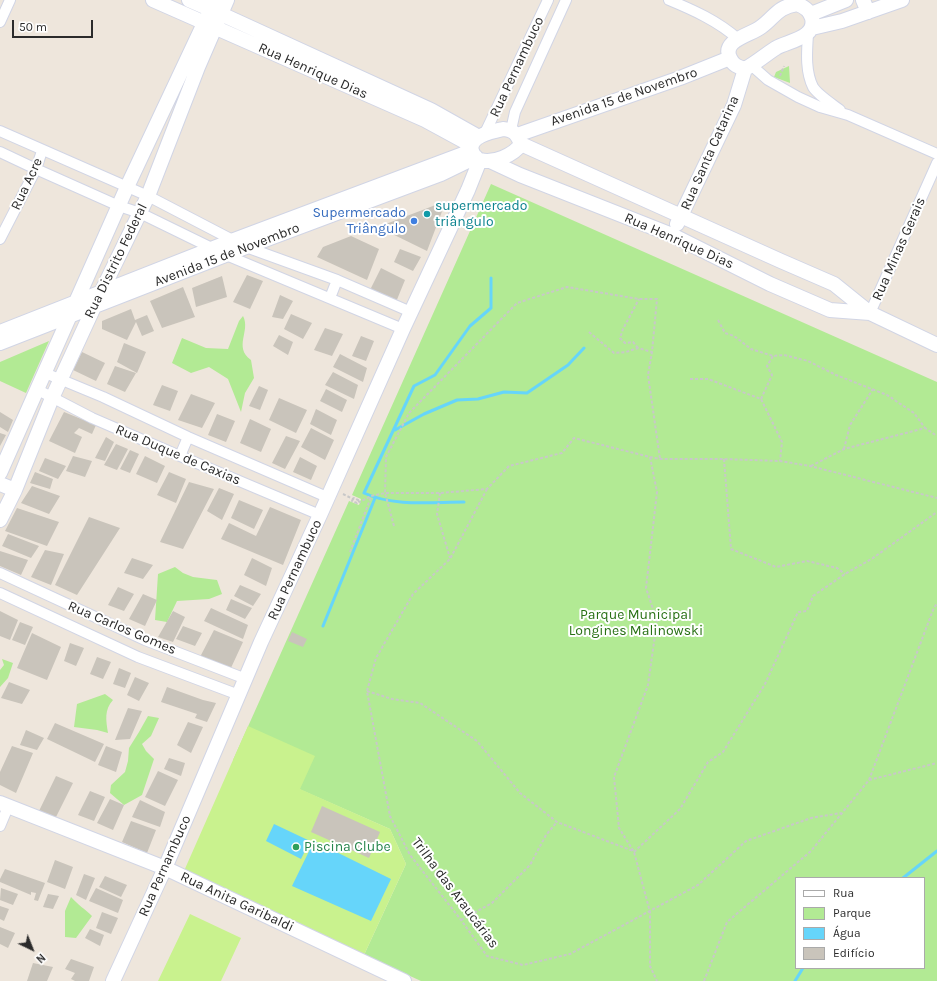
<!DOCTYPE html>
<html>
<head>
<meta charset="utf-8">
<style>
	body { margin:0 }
	#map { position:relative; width:937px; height:981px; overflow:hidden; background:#eee6dc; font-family:Karla,sans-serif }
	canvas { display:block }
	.legend { position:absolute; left:795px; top:877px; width:130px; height:92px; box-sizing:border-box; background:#fff; border:1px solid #aaa; margin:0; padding:5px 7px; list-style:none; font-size:12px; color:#2b2b2b }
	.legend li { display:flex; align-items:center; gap:8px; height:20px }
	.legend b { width:20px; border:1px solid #aaa }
	.north { position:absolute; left:12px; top:929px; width:40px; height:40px; -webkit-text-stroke:3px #fff; paint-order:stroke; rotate:137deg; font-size:11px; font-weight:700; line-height:16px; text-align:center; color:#2b2b2b }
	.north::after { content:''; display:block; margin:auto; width:14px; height:18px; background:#2b2b2b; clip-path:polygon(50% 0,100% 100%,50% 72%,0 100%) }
	.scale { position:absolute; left:12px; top:20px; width:81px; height:18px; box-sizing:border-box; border:2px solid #2b2b2b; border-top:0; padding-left:5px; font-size:12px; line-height:14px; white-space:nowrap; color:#2b2b2b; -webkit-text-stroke:3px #fff; paint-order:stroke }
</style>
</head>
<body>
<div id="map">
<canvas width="937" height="981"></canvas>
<ul class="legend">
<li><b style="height:5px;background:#fff"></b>Rua</li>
<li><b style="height:11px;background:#b2ea94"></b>Parque</li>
<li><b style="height:11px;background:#66d5fa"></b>Água</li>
<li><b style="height:11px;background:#c9c4bb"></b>Edifício</li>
</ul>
<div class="north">N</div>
<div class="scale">50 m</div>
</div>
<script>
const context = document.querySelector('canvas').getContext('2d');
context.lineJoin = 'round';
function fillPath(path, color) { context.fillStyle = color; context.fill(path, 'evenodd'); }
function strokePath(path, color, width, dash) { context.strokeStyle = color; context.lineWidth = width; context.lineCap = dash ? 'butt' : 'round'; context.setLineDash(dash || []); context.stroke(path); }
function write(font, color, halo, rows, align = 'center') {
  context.font = font + ' Karla,sans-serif'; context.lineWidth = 4; context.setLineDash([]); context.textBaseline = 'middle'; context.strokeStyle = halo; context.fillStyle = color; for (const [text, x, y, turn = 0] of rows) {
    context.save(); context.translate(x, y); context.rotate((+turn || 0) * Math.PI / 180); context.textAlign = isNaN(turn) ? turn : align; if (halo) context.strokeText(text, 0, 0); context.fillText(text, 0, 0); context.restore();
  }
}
const green = new Path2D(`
	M789 66 790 83 774 77 776 72Z
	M491 184 937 382V981H421L364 955 406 864 390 829 233 760 349 501 359 505 361 499 352 495ZM796 878H924V968H796Z
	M243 316C251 331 233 347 251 360L254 378 245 393 241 412 228 379 209 367 191 373 172 363 182 338 206 348 228 349 239 321Z
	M49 341 26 393 0 381V362Z
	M175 567 183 573 193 577 217 580 222 594 209 599 177 601 167 622 155 620 158 574Z
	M2 659 13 663 8 678 0 687V670L4 665Z
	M105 694 113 700C104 710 106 720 108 733L97 730 74 727 77 704Z
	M148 716 159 718 151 736 142 744 146 751 154 759 142 795 124 805 110 793 111 785 125 772 128 761 129 748 139 732Z
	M71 897C78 905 85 909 92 916L76 938 65 937V911Z`);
const pitch = new Path2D(`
	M248 726 315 756 300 789 390 829 406 864 364 955 184 871Z
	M190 914 241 938 221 981H158Z`);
const water = new Path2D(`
	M274 824 310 841 301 859 266 841Z
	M314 841 391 879 371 921 292 886Z`);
const stream = new Path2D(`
	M395 430 424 414 457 400 478 399 504 392 527 393 568 365 584 348
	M464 502C432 502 394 507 364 493L414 386 435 375 470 326 491 308V278
	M323 626 375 498
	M903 878 937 851
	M795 981 803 968`);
const building = new Path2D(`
	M446 201 427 251 378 227Z
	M351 236 379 249 367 280 317 257 323 247Z
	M400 249 421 257 413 271 394 262Z
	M381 268 405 280 396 302 370 290Z
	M247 275 263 281 250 309 233 302Z
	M222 276 227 297 196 307 192 288Z
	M183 287 195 317 162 328 150 301Z
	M280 295 293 301 283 319 272 317Z
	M131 309 135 320 147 315 154 331 142 336 136 322 127 340 102 329V321Z
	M291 314 312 323 303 339 284 329Z
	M325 328 343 334 332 356 314 350Z
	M279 335 293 342 288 355 273 346Z
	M361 336 374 341 366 361 352 356Z
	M124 343 146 352 137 373 117 362Z
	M82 352 105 363 96 381 73 370Z
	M340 354 367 368 363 382 333 367Z
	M115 366 136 373 125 392 107 384Z
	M333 372 358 385 354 399 325 385Z
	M162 385 178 391 170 411 153 405Z
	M259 386 268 390 260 410 249 406Z
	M326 389 347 400 342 412 320 401Z
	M191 394 215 403 202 428 178 420Z
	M279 398 307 410 296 433 269 420Z
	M316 409 337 420 331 435 310 424Z
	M0 412 13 420 8 432 0 427Z
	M64 412 96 425 92 434 79 428 74 433 82 437 75 453 49 441Z
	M217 414 235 421 226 442 208 435Z
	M250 419 271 429 261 452 240 443Z
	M311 428 334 440 325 460 301 447Z
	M0 433 6 435 0 446Z
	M286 436 300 441 285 469 272 463Z
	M106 437 114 442 105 461 95 458Z
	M116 444 128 449 117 470 104 465Z
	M130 450 139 454 130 473 120 469Z
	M73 456 92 461 85 477 66 471Z
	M145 456 165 466 157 483 136 474Z
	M300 457 317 466 311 480 293 472Z
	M45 458 66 466 58 479 39 471Z
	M35 472 53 479 50 489 30 483Z
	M169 472 186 479 176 503 157 495Z
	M189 482 214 489 183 549 160 542Z
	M32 486 60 496 49 514 21 503Z
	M219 488 234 494 222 520 207 511Z
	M239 500 263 510 254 529 231 518Z
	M270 507 301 520 283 565 221 539 229 523 256 536Z
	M17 508 59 522 47 546 5 531Z
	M89 517 120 528 77 595 55 585Z
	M8 534 39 546 31 558 2 546Z
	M45 550 64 554 51 585 31 577Z
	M0 551 28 560 21 575 0 566Z
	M132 558 153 565 143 579 124 573Z
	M252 558 272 568 266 586 244 575Z
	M240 585 261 594 253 606 234 596Z
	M118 587 134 594 124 611 108 605Z
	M143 594 157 600 145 626 129 619Z
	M231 599 252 608 245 619 226 610Z
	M211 608 248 625 243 639 204 621Z
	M0 611 18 620 10 640 0 636Z
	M173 611 185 617 173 642 158 637Z
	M20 622 33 627 25 645 12 640Z
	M183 626 202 633 195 646 176 639Z
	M214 630 243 642 230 670 200 657Z
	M292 632 307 639 303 647 288 641Z
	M32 633 61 647 47 680 17 668Z
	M70 643 84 648 76 666 64 661Z
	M97 657 111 662 103 679 90 674Z
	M119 668 131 673 125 688 113 684Z
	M135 677 149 683 139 701 127 695Z
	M9 682 30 690 22 704 1 698Z
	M167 687 203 700 216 703 207 722 195 718 197 714 161 702Z
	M128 708 142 711 130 739 115 740Z
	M188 722 203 727 191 753 177 745Z
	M55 723 104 744 95 762 47 739Z
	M26 730 44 738 37 750 20 745Z
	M12 746 33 753 16 793 0 785V772Z
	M106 746 122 752 116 772 98 765Z
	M169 758 185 763 181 776 164 769Z
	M158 771 178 780 165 806 145 797Z
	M56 776 73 783 56 817 39 811Z
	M90 791 105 797 94 821 78 815Z
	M110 799 124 805 113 830 97 823Z
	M140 800 165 812 160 827 132 817Z
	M322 806 380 832 369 858 311 832Z
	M131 821 156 830 147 853 122 842Z
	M55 860 73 867 65 889 47 882Z
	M5 869 45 883 38 901 34 900 36 893 31 892V895L0 882V879Z
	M84 874 95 878 86 900 76 895Z
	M105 876 127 885 121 897 99 887Z
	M1 888 18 894 13 905 0 900Z
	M96 888 123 900 118 913 89 901Z
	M48 894 59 896 53 909 43 907Z
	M0 906 9 909 4 921 0 919Z
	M102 912 118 918 111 934 96 928Z
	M0 927 15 933 8 948 0 944Z
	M90 929 104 935 100 946 85 938Z
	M71 959 94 967 89 981H75L71 979 75 973 65 969Z
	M33 963 53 967 47 981H27Z`);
const path = new Path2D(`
	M780 76 784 66
	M718 320 725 333 734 336 751 349 773 356 784 355 808 361 836 375 887 395 914 413 925 428
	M589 332 614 353 626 352 638 348 652 352
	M638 348 633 342 625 343 620 338 623 329 639 299
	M690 379H708L761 399 782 442 780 461
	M761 399 772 375 767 366 773 356
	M844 449 850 425 873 389
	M650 457 657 492 646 588 657 621 648 685 614 777 619 828 634 852 650 912V966L657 981
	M724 459 731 549 776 567 807 561 837 568 845 574
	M811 466 844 449 925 428 937 436
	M487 489 450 559 413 594 376 658 367 691 390 816 410 855 461 920 487 956 523 965 570 954 698 885 746 841 811 818 841 813
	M440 493 437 514 450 558
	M343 494 353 499 354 498 358 500 357 503 352 501 353 499
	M358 501 360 502 371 496 385 493H440L487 489 509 466 562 453 574 438 650 457 660 459H724L780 461 810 466 937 498
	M394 526 385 493 386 457 409 413 517 303 567 287 639 299H657L652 352 648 375 660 459
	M350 552 371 497
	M367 691 392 699 420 703 477 741 520 793 557 822 633 851
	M869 780 937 763
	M634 852 680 809 708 762 723 752 765 684 798 612 807 611 813 596 845 574 873 558 937 512
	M461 920 492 903 530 865 546 835 557 822
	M704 981 727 922 811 851 869 780 933 610 937 603`);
const street = new Path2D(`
	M669 0C693 10 718 21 738 39
	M0 22 10 0
	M808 34C807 51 805 71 813 87 818 95 832 104 840 110
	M751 65 768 80 798 97 820 107 848 115 937 154
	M511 130 515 112 566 0
	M0 131 148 196 246 247 337 280 411 312
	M485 133 548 0
	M0 152 36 169 119 206 140 213 226 255 403 329
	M0 239 36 169 42 151
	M330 298 337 280
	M870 313 937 163
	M45 373 103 397 188 437 327 497
	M38 390 92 418 180 456 320 515
	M180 456 188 437
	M0 573 145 640 246 679
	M0 593 138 657 239 695
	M0 826 8 807`);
const secondary = new Path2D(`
	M153 0 425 120 471 145
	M189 0 221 14 431 110 479 137
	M863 0 868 12
	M797 4C803 6 810 11 812 18 817 38 788 41 776 48 765 55 756 63 745 69 738 67 733 65 730 58 721 40 751 35 761 27 775 17 777 7 797 4Z
	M811 14 846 0
	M812 28 842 21 902 0
	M503 129C514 130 517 134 521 144 514 155 493 164 480 160 477 159 473 155 472 151 467 136 494 131 503 129Z
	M517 135 680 78 730 58
	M521 144 781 261 834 284 870 313 937 345
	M490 161 520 175 672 235 770 284 830 310 870 313
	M677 224 734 105 745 69
	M0 332 234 240 471 151
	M0 343 246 247 441 174 476 157
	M0 473 127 187 215 0
	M0 484 15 490
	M0 520 15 490 52 398 94 307 148 196 198 67 227 0
	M0 803 165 868 404 981
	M113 981 165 868 261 642 320 515 403 329 468 190 480 160`);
const markers = [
	[427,214,4,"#0f9aa8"],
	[414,221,4,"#3f7fe0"],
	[296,847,4,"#2e9e5b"]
];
const streetNames = [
	["Rua Pernambuco",517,67,-65],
	["Rua Henrique Dias",313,71,24],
	["Avenida 15 de Novembro",624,97,-19],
	["Rua Santa Catarina",710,153,-66],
	["Rua Acre",27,184,-65],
	["Rua Henrique Dias",679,241,24],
	["Rua Minas Gerais",899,249,-66],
	["Avenida 15 de Novembro",227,255,-21],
	["Rua Distrito Federal",116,261,-64],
	["Rua Duque de Caxias",178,455,23],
	["Rua Pernambuco",295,570,-65],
	["Rua Carlos Gomes",122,628,23],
	["Rua Pernambuco",165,866,-66],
	["Trilha das Araucárias",455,893,53],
	["Rua Anita Garibaldi",237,902,25]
];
const cultureNames = [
	["supermercado",435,206],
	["triângulo",435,222]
];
const shopNames = [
	["Supermercado",406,213],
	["Triângulo",406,229]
];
const parkNames = [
	["Parque Municipal",636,615],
	["Longines Malinowski",636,631]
];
const leisureNames = [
	["Piscina Clube",304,847]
];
fillPath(green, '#b2ea94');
fillPath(pitch, '#c9f28e');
fillPath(water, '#66d5fa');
strokePath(stream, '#66d5fa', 3);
fillPath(building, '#c9c4bb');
strokePath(street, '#d1d5e5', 12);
strokePath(secondary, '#d1d5e5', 16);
strokePath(path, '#c8c8c8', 2, [3, 2]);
strokePath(street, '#fff', 10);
strokePath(secondary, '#fff', 14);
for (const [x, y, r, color] of markers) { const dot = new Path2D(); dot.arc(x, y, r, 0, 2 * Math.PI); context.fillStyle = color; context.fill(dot); strokePath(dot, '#fff', 1.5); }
write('14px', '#2b2b2b', '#fff', streetNames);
write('14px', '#0d838f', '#fff', cultureNames, 'left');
write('14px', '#366cbe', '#fff', shopNames, 'right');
write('14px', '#287014', '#fff', parkNames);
write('14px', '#27864d', '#fff', leisureNames, 'left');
</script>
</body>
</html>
